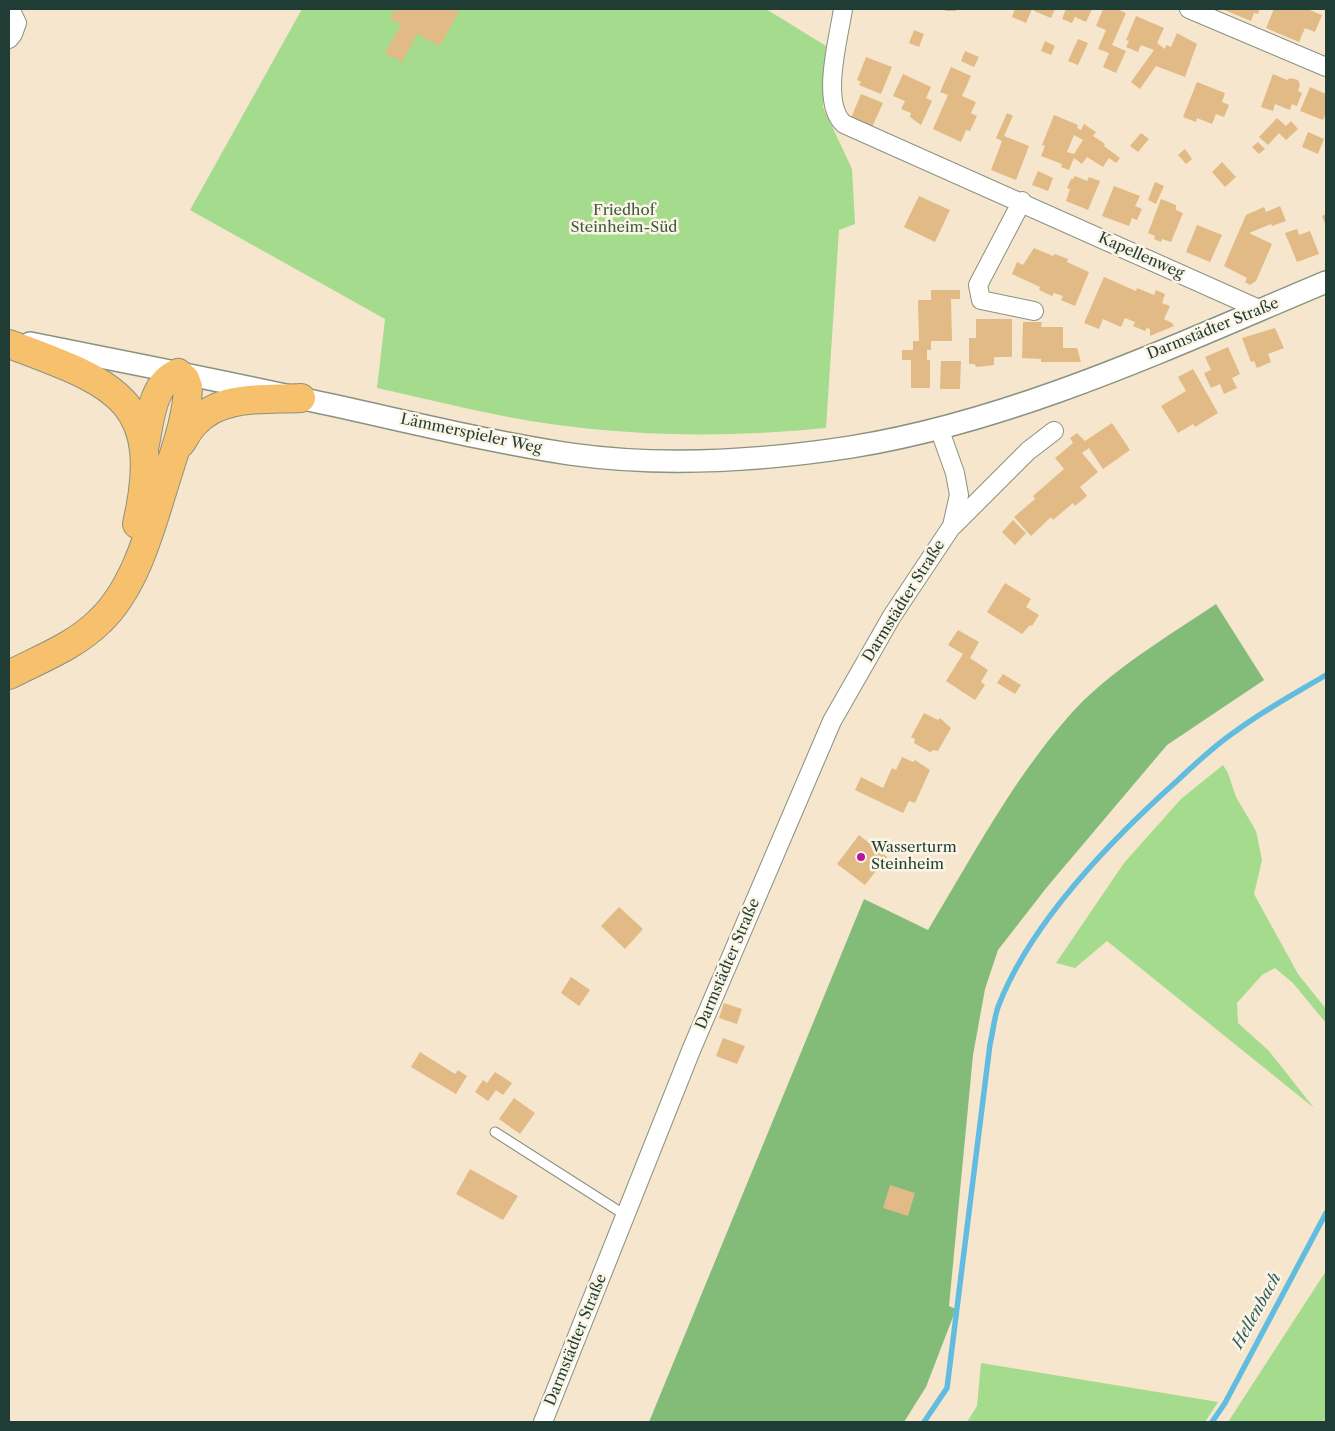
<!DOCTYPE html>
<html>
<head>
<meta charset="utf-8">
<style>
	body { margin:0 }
	#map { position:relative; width:1335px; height:1431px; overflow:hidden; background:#f6e6cd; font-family:"Libre Caslon Text",serif }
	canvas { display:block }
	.frame { position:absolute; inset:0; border:10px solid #1f3d34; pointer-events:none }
</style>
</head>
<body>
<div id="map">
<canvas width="1335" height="1431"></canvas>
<div class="frame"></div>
</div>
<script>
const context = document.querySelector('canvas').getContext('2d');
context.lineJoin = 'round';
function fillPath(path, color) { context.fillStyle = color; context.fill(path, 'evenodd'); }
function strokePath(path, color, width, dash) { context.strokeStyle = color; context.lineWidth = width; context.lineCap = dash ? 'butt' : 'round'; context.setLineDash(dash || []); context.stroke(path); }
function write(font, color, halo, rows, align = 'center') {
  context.font = font + ' "Libre Caslon Text",serif'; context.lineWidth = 5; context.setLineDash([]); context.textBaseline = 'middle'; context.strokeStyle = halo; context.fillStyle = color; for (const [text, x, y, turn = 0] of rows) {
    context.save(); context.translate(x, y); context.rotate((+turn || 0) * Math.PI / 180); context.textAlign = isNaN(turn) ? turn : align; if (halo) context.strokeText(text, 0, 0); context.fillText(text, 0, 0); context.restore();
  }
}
const green = new Path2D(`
	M302 9H766L826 46 823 107 852 169 855 224 839 230 826 428C736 437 648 437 558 425 497 417 437 401 377 388L385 319 190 210Z
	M1223 765 1228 773 1236 797 1256 831 1262 860 1254 894 1298 974 1326 1009V1023L1293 983 1275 968 1262 975 1237 1003 1238 1023 1269 1051 1314 1108 1107 941 1075 968 1056 963 1124 863 1181 799Z
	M1326 1271V1422H1228Z
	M981 1363 1218 1402 1205 1422H967L977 1406Z`);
const forest = new Path2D(`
	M1216 604 1264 680 1167 745 1047 887 998 950 985 989 973 1055 949 1306 956 1309 926 1387 904 1422H649L864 899 928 930C972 857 1012 781 1068 717 1107 672 1167 637 1216 604Z`);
const stream = new Path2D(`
	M924 1422 947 1388 990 1044C993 1032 994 1019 998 1007 1030 923 1112 839 1178 780 1196 763 1215 745 1236 731 1264 710 1296 693 1326 675
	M1212 1422 1225 1403 1326 1213`);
const building = new Path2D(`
	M395 9H460L440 46 417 34 402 62 385 53 401 25 390 18Z
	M945 9H956V11H945Z
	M1015 9H1032L1026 23 1012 17Z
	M1035 9H1055L1051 18 1034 11Z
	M1066 9H1092L1086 22 1075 17 1072 23 1062 19Z
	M1103 9H1117L1126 13 1112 45 1126 51 1116 73 1103 67 1109 53 1098 49 1106 30 1096 26Z
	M1222 9H1260L1258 14 1254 13 1251 21Z
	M1274 9H1307L1322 15 1315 32 1305 28 1299 42 1266 28Z
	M1136 16 1164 28 1157 43 1165 49 1166 45 1171 47 1177 33 1197 44 1185 77 1156 66 1140 89 1131 82 1154 50 1141 45 1138 52 1126 47 1129 41 1126 40Z
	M914 30 924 34 919 47 909 43Z
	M1078 39 1088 43 1078 65 1068 61Z
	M1045 41 1055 46 1051 55 1041 51Z
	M965 51 979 57 974 67 961 61Z
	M866 57 892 67 881 94 859 85 861 82 857 80Z
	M951 67 971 76 962 96 976 102 971 113 977 116 970 131 966 130 961 142 933 129 948 95 940 92Z
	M903 74 931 87 926 98 932 101 921 125 910 117 911 113 901 109 905 101 893 96Z
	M1273 74 1287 80 1290 78 1298 80 1300 85 1298 91 1302 93 1297 106 1292 104 1290 110 1275 104 1273 111 1261 107Z
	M1197 82 1225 93 1222 102 1229 105 1224 117 1216 114 1212 124 1197 118 1196 122 1183 117Z
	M1310 87 1326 94V113L1323 120 1300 111Z
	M861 94 883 103 872 127 851 118Z
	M1007 113 1013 116 1004 136 1029 146 1016 180 991 170 1002 141 996 138Z
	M1054 115 1078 125 1077 128 1081 130 1084 124 1096 132 1093 136 1105 144 1104 146 1120 158 1116 163 1109 158 1103 167 1087 157 1082 164 1074 158 1069 170 1061 167 1062 164 1041 156 1045 146 1042 145ZM1074 135 1083 140 1074 154 1067 152Z
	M1277 118 1286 126 1291 121 1298 129 1286 140 1279 133 1268 145 1259 137Z
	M1308 132 1324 139 1318 154 1302 147Z
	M1141 133 1149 139 1138 152 1130 146Z
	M1258 142 1265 149 1259 154 1252 147Z
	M1185 149 1192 159 1186 164 1178 155Z
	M1222 162 1236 177 1225 187 1212 172Z
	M1038 171 1053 178 1048 191 1032 185Z
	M1075 176 1087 181 1089 177 1100 181 1088 210 1066 201 1070 189 1067 188 1071 179H1073Z
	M1155 182 1164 186 1156 204 1148 200Z
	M1114 186 1140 196 1135 206 1142 209 1137 220 1132 218 1129 226 1102 216Z
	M919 196 950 210 935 242 904 227Z
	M1161 199 1176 205V210L1183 213 1171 242 1162 239 1161 242 1154 239 1155 236 1148 233Z
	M1280 206 1286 221 1272 226 1271 224 1249 233 1272 244 1256 281 1250 285 1245 282 1247 278 1224 266 1246 215 1264 207 1266 212Z
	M1326 214V226L1322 216Z
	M1197 225 1222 235 1210 262 1186 252Z
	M1297 229 1299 235 1310 231 1319 254 1297 262 1285 233Z
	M1034 248 1053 256 1055 254 1068 259 1067 262 1089 272 1075 306 1061 300 1063 296 1054 293 1052 296 1039 290 1040 287 1012 274 1017 262 1023 265Z
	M1104 277 1136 291 1137 288 1154 295 1156 290 1165 294 1162 303 1170 306 1164 319 1172 323 1174 326 1150 336V329L1147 328 1145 331 1133 326 1135 322 1125 318 1121 327 1103 319 1099 329 1084 323Z
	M931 290H960V299H951L952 341H931V350H927V360H930V388H911V360H902V350H913V341H919L918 300H931Z
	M976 319H1012V357H994V365L977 367 974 364H969V338H976Z
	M1023 322H1042L1041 327H1063V348H1077L1081 362H1041V359L1022 358Z
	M1275 328 1284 348 1268 354 1271 362 1257 368 1254 361 1251 362 1242 338Z
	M1228 347 1240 374 1232 378 1237 388 1224 394 1220 384 1211 388 1204 373 1211 370 1205 357Z
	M941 361H961L960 389H940Z
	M1193 369 1218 413 1195 427 1193 424 1178 433 1161 406 1186 391 1178 377Z
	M1112 423 1130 450 1103 469 1089 448 1082 453 1098 472 1080 487 1087 496 1075 506 1073 503 1053 520 1051 517 1031 536 1014 517 1035 499 1033 496 1064 469 1055 458 1073 443 1070 438 1077 433 1085 441Z
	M1013 520 1026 533 1015 545 1002 532Z
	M1005 583 1031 599 1026 607 1039 615 1032 626 1030 625 1022 634 987 612Z
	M958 630 979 642 970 658 988 670 981 682 985 685 975 700 946 681 963 654 948 645Z
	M1003 674 1021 685 1015 694 997 683Z
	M924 713 938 720 940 718 951 728 938 751 934 750 930 752 914 743 915 739 911 737Z
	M902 757 913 762 915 760 930 770 915 803 909 801 903 813 855 790 861 777 883 788 892 768 896 770Z
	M859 835 887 857 865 885 837 864Z
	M619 907 643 929 625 949 601 926Z
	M571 977 590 990 579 1006 561 993Z
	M724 1003 742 1009 737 1024 719 1018Z
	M723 1038 745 1046 737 1064 716 1056Z
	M420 1052 455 1074 458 1070 467 1076 456 1094 411 1067Z
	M495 1072 512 1083 503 1095 496 1090 488 1101 475 1092 483 1080 487 1083Z
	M514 1098 535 1113 520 1134 499 1119Z
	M470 1169 518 1196 503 1220 456 1194Z
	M890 1185 915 1193 908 1216 883 1208Z`);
const service = new Path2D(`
	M495 1132 625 1215`);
const minor = new Path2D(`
	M843 9C839 37 820 103 844 124L1261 310
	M1189 9 1326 67
	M9 39 13 34 17 23 10 9
	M1022 201 978 285 981 300 1034 311
	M953 526 1028 451 1054 431
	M543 1422 692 1048 832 721 892 616 952 526 959 495 955 473 939 428`);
const tertiary = new Path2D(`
	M30 343C125 362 219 380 313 401 398 419 484 441 570 454 662 467 760 461 851 447 1017 420 1173 346 1326 282`);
const trunk = new Path2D(`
	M9 344C112 383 166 397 137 524
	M181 443C185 437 189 429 194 424 220 394 266 400 301 398
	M9 675C40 659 75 646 100 621 137 586 152 523 167 476 176 447 187 418 188 387L185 379 178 373C152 383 150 420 145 444`);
const markers = [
	[861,857,5,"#b5179e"]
];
const parkNames = [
	["Friedhof",624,211],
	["Steinheim-Süd",624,228]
];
const streetNames = [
	["Kapellenweg",1141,256,24],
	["Darmstädter Straße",1213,329,-22],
	["Lämmerspieler Weg",471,434,12],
	["Darmstädter Straße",904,601,-58],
	["Darmstädter Straße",728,964,-67],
	["Darmstädter Straße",576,1340,-68]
];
const poiNames = [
	["Wasserturm",871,848],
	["Steinheim",871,865]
];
const waterNames = [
	["Hellenbach",1257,1311,-61]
];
fillPath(green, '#a4db8c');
fillPath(forest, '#83bb78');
strokePath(stream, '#61bcdf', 5.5);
fillPath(building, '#e2ba86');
strokePath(service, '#8a9280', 11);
strokePath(minor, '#8a9280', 20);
strokePath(tertiary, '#8a9280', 24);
strokePath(trunk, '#8a9280', 30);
strokePath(service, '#fff', 9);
strokePath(minor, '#fff', 18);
strokePath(tertiary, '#fff', 21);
strokePath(trunk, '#f7c06c', 28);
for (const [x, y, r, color] of markers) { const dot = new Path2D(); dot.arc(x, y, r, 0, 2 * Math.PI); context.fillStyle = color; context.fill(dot); strokePath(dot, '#fcf5e5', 2); }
write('15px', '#3a5d46', '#fcf5e5', parkNames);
write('15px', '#1f3d34', '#fcf5e5', streetNames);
write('15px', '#1f3d34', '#fcf5e5', poiNames, 'left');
write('italic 16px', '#305d5f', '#fcf5e5', waterNames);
</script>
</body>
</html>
